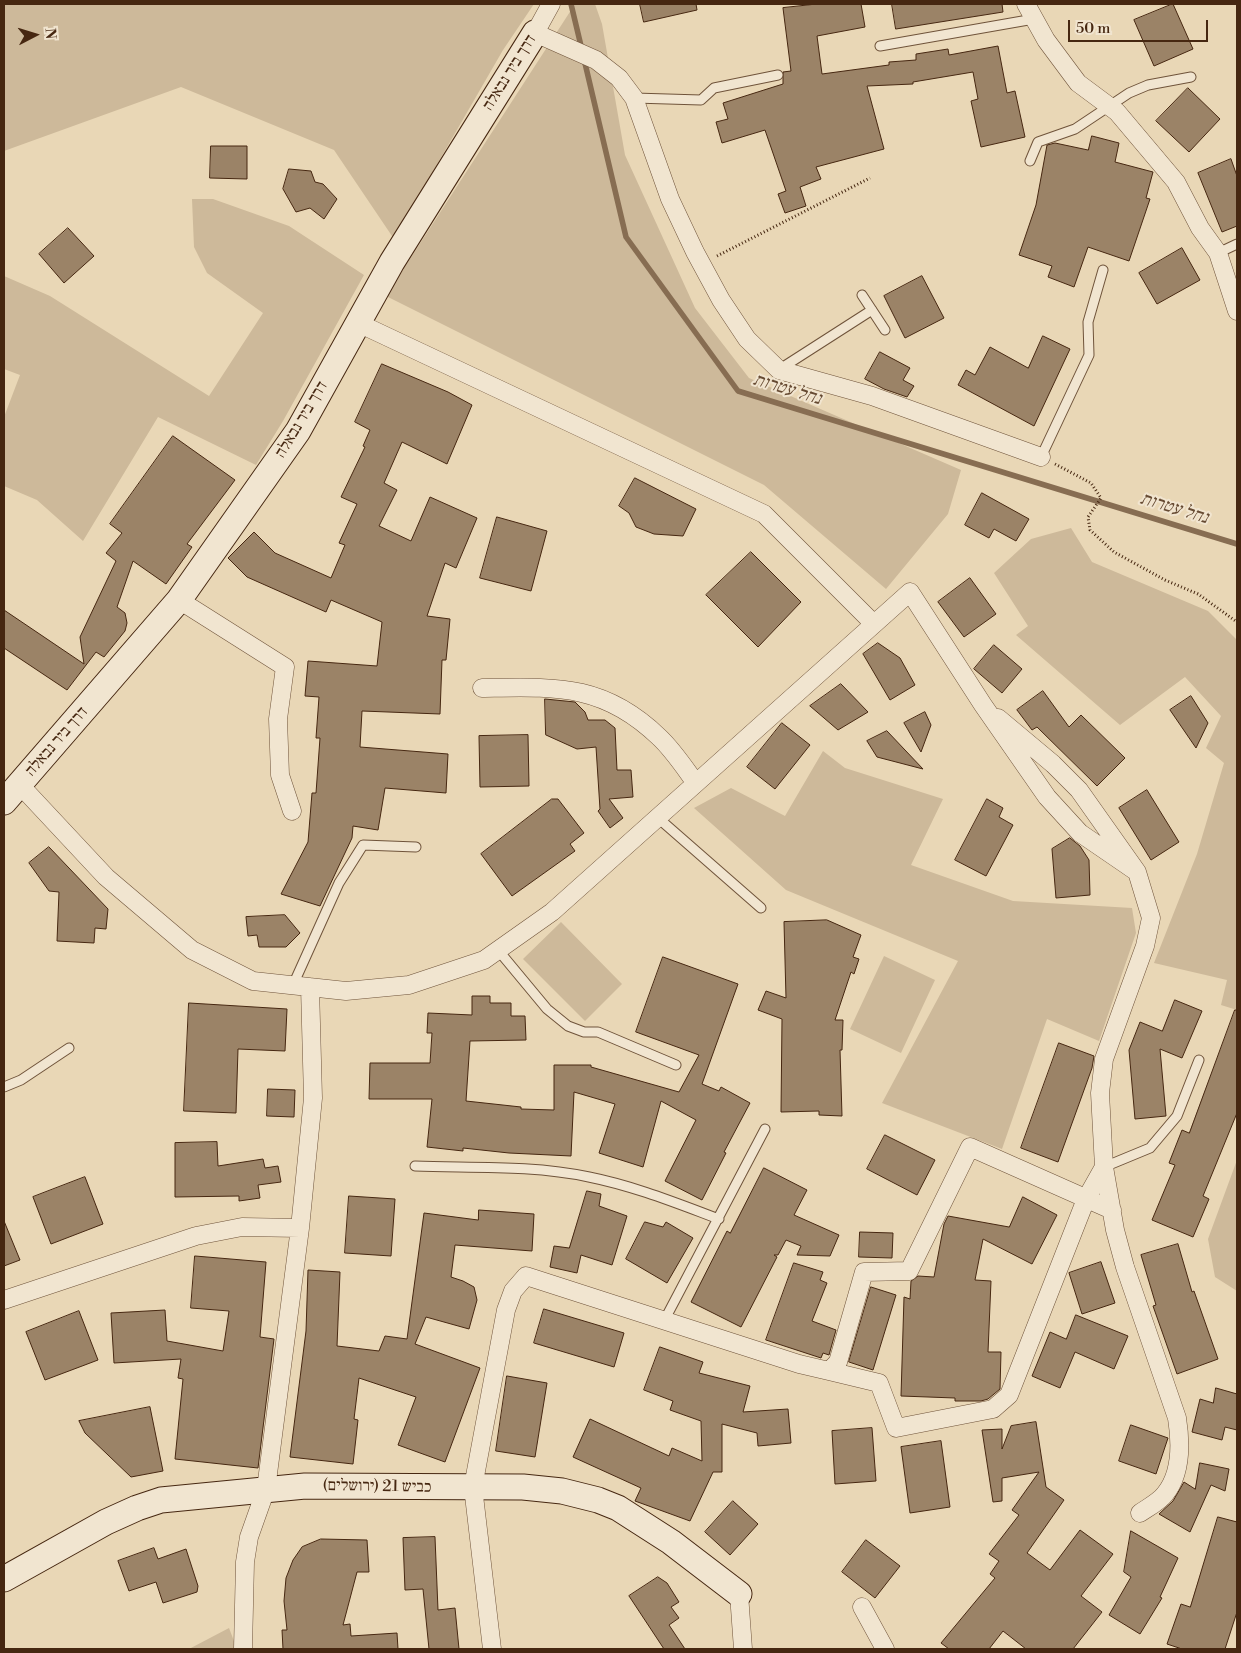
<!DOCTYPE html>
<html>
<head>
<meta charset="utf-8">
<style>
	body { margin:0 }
	#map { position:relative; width:1241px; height:1653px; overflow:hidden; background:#e9d7b6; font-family:"Libre Bodoni",serif }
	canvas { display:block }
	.frame { position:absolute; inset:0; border:5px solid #462711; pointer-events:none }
	.north { position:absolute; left:10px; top:10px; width:50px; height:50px; -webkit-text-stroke:4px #f1e5d0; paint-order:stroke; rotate:85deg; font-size:14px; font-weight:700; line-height:20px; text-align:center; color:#462711 }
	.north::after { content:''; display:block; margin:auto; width:18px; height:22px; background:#462711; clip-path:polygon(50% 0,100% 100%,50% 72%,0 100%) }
	.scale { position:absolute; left:1068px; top:20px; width:140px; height:22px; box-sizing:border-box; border:2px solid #462711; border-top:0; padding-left:6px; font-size:15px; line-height:18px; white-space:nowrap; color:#462711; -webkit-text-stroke:4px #f1e5d0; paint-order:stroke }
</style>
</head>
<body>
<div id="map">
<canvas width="1241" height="1653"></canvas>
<div class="frame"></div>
<div class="north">N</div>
<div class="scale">50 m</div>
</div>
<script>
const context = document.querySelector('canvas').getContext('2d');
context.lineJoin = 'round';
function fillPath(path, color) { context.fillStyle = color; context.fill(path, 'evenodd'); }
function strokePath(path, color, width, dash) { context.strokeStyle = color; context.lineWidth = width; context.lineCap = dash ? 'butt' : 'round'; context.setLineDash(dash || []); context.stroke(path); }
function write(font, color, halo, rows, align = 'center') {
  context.font = font + ' "Libre Bodoni","Frank Ruhl Libre",serif'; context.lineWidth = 4; context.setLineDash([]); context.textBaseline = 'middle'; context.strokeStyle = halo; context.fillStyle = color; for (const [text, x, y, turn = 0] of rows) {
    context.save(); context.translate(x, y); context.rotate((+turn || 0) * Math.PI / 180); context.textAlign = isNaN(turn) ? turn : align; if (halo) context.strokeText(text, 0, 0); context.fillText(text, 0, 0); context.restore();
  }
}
const green = new Path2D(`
	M4 4H534L503 50 394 239 334 150 181 87 4 151Z
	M575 4H595L602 24 625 155 695 308 749 378 961 470 948 514 886 589 764 485 386 296Z
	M192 199H213L289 226 364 275 283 421 256 465 158 417 83 541 37 500 4 486V417L20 375 4 369V276L50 296 209 396 263 313 207 273 194 247Z
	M1071 528 1092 562 1208 611 1237 640V1010L1221 1005 1227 980 1154 963 1197 854 1224 763 1206 748 1221 716 1185 677 1120 725 1016 635 1028 626 994 573 1031 539Z
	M823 751 845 768 943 799 911 865 1013 901 1132 908 1136 933 1099 1041 1047 1019 1002 1149 882 1103 958 961 786 890 694 808 731 788 785 816Z
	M561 922 622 984 585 1021 523 959Z
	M884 956 935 980 901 1053 850 1029Z
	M1237 1160V1291L1215 1277 1208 1239Z
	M229 1628 237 1649H189Z`);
const stream = new Path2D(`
	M571 4 582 50
	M584 59 626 237 738 391 1237 544`);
const building = new Path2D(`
	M640 4H696L697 10 644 22Z
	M817 4H861L865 27 817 36 822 74 889 65V62L916 60V54L948 49 949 55 998 46 1007 93 1015 91 1025 137 981 147 971 101 978 99 973 72 913 82V84L867 86 884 149 816 167 821 179 800 187 806 206 785 213 778 194 786 191 765 130 722 143 716 122 728 119 723 103 783 84V72L791 71 783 8Z
	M892 4H1002L1003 12 896 29Z
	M1173 4 1193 49 1154 66 1134 20Z
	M1188 88 1220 119 1189 152 1156 121Z
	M1092 136 1119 143 1115 162 1153 172 1146 198 1150 199 1129 261 1088 247 1074 287 1048 277 1052 266 1019 255 1036 205 1047 145 1055 143 1088 150Z
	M211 146H247V179L210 178Z
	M1231 159 1237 176V226L1222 232 1198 173Z
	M289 169 311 171 315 182 323 184 337 199 324 219 310 208 296 212 283 189Z
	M68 228 94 256 64 283 39 254Z
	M1182 248 1200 280 1157 304 1139 273Z
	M922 276 944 318 905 338 884 296Z
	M1043 336 1070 349 1034 426 958 385 966 370 975 375 990 347 1028 368Z
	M880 352 910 368 903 380 914 386 907 397 884 389 865 379Z
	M382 364 448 392 472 405 447 464 402 442 384 483 397 490 379 526 411 541 430 497 477 518 456 568 445 563 427 616 450 619 446 660H442L440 714 362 711 360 747 448 754 446 793 385 788 378 830 353 826 352 838 320 906 281 894 308 842 312 793H316L320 738H316L319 697 305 696 308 661 377 666 382 622 331 600 326 612 247 577 228 558 254 532 275 553 331 578 345 545 339 543 357 504 341 497 365 447 363 446 370 430 355 422Z
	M173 436 235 480 187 544 192 547 166 584 133 561 117 607 125 613 127 623 125 631 104 657 96 652 67 690 4 648V610L84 664 80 637 116 561 106 553 122 533 110 524Z
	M635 478 696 509 683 536 654 534 636 527 629 513 619 506Z
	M982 493 1029 519 1016 541 994 529 989 538 965 525Z
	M497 517 547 531 531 591 480 578Z
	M751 552 801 602 758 647 706 595Z
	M970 578 996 614 964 637 938 602Z
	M878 643 900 658 915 685 890 700 863 654Z
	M994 645 1022 669 1002 693 974 669Z
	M841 684 868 712 838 730 810 706Z
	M1043 691 1069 727 1081 715 1125 758 1097 786 1037 727 1032 730 1017 710Z
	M1191 696 1208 723 1196 748 1170 710Z
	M545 699 575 702 585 712 588 720H605L615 728 617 770H631L633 797 609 799 623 818 610 828 598 811 600 809 596 747 577 749 546 735Z
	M925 712 931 725 921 752 904 723Z
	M782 723 810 745 775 789 747 767Z
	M887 731 923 769 877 757 867 741Z
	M528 735 529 786 480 787 479 736Z
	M1147 790 1179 842 1151 860 1119 808Z
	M552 799H558L584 833 570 844 575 851 512 896 481 854Z
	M987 799 1003 808 999 817 1013 825 986 876 955 860Z
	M1070 838 1080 846 1089 860 1090 895 1056 898 1052 849Z
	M49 847 108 909 106 929 95 928 94 943 57 941 59 892 49 891 29 863Z
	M285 915 300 933 286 947H259L257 935 248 936 246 917Z
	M827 920 861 935 853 957 859 959 854 974 851 972 835 1020H843L842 1050H840L842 1116 819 1115V1111L781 1112 782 1019 758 1010 766 991 786 998 784 922Z
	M663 957 738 984 702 1084 719 1091 721 1087 750 1103 724 1152 726 1153 702 1200 665 1181 696 1120 661 1101 643 1167 599 1153 615 1104 574 1092 571 1156 509 1153 463 1148V1151L427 1147 432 1099H369L370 1063H430L432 1033H427L428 1013 472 1015V996H490V1003H511V1016H525L526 1040 470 1041 466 1101 521 1107V1109L554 1110V1065H591V1067L679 1092 699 1055 636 1032Z
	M1175 1000 1202 1011 1182 1058 1160 1049 1166 1116 1135 1119 1129 1050 1140 1022 1162 1031Z
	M189 1003 287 1009 285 1051 238 1049 236 1113 184 1111Z
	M1235 1010H1237V1113L1203 1196 1209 1199 1193 1237 1152 1220 1175 1165 1169 1163 1182 1130 1189 1133Z
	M1059 1043 1094 1056 1092 1068 1058 1162 1021 1148Z
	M268 1089 295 1090 294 1117 267 1116Z
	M885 1135 935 1160 917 1195 867 1169Z
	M217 1142 218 1166 263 1159 265 1168 278 1166 281 1182 258 1185 260 1198 239 1201V1196L175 1197V1143Z
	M764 1168 807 1190 794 1215 839 1235 830 1256 797 1255 801 1246 786 1240 778 1255H774L777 1257 741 1327 691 1302 727 1231 730 1233Z
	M85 1177 103 1224 51 1244 33 1197Z
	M587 1191 601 1194 599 1206 627 1216 612 1265 581 1255 577 1273 550 1267 554 1246 569 1248Z
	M349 1196 395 1199 391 1256 345 1253Z
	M1023 1197 1057 1215 1032 1264 983 1239 975 1280 991 1281 988 1352H1001L1000 1389 988 1399 981 1401H955V1398L901 1396 904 1297 910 1299 911 1281 918 1276 934 1277 944 1224 948 1216 1009 1227Z
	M479 1210 534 1214 532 1251 455 1245 451 1277 463 1281 474 1287 477 1300 469 1329 426 1317 415 1344 480 1368 445 1462 398 1445 416 1397 359 1378 354 1419 358 1420 353 1464 290 1457 306 1331 308 1270 340 1272 337 1346 379 1351 385 1336 407 1339 424 1213 478 1220Z
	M4 1221 20 1260 4 1266Z
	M645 1222 663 1227 666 1222 693 1238 667 1283 626 1259Z
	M860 1232 893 1233 892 1258 859 1257Z
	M1178 1244 1192 1292 1194 1291 1218 1359 1177 1374 1153 1306 1156 1305 1141 1255Z
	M195 1256 266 1262 260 1337 274 1339 258 1468 175 1459 183 1379 178 1378 181 1359 114 1363 111 1313 165 1310 167 1341 223 1351 229 1311 191 1308Z
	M1101 1262 1115 1303 1082 1314 1069 1273Z
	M794 1263 823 1272 820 1280 827 1283 812 1321 836 1330 829 1355 823 1353 821 1358 766 1340Z
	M871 1287 896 1295 873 1370 849 1362Z
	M544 1309 624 1333 614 1367 534 1343Z
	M79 1311 98 1360 45 1380 26 1332Z
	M1076 1315 1128 1336 1114 1369 1075 1352 1060 1388 1032 1376 1050 1332 1066 1339Z
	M660 1347 703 1362 699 1373 750 1386 743 1412 788 1409 791 1443 758 1446 757 1433 722 1424V1472H713L690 1521 635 1501 641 1488 573 1457 590 1419 669 1456 672 1448 702 1461 701 1421 670 1410 673 1401 644 1390Z
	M507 1376 547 1383 535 1457 496 1451Z
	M1216 1388 1237 1394V1430L1225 1427 1222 1440 1192 1432 1200 1399 1213 1403Z
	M150 1407 163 1471 131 1477 85 1433 79 1421Z
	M1036 1422 1046 1487 1064 1500 1027 1553 1050 1570 1080 1530 1113 1554 1081 1596 1102 1612 1073 1649H1026L1003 1631 989 1649H949L941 1643 995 1578 990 1574 999 1561 989 1554 1019 1515 1012 1510 1039 1472 1002 1478V1501L993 1502 982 1430 1002 1429V1449L1011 1426Z
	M1131 1425 1168 1438 1156 1474 1119 1461Z
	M872 1428 876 1481 835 1484 832 1431Z
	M941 1441 950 1507 910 1513 901 1447Z
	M1200 1463 1229 1469 1225 1491 1211 1485 1190 1532 1159 1514 1173 1501 1184 1482 1195 1489Z
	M733 1501 758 1524 730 1555 705 1532Z
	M1218 1517 1237 1522V1612L1225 1649H1182L1167 1644 1181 1604 1190 1607Z
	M1131 1531 1178 1558 1160 1597 1162 1598 1140 1634 1109 1615 1131 1577 1124 1572Z
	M435 1537 438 1610 455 1608 459 1649H429L423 1589 405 1590 403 1538Z
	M321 1539 367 1540 369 1572H357L343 1625 350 1624 351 1636 397 1633 398 1649H283L282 1630H287L284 1601 286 1578 293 1560 302 1547Z
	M866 1540 900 1566 875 1598 842 1572Z
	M154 1548 158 1559 186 1549 198 1586 197 1592 163 1603 156 1582 129 1591 118 1561Z
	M658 1577 667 1583 679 1602 671 1607 679 1618 669 1625 685 1649H664L629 1596Z`);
const path = new Path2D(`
	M717 256 870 178
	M1055 464 1091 483 1101 498 1088 517 1090 530 1114 552 1165 580 1198 594 1237 622`);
const lane = new Path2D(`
	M880 46 1034 19
	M634 98 701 100 714 88 778 75
	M1030 161 1038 142 1075 129 1129 93 1148 85 1191 77
	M1218 253 1237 244
	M862 295 885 330
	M780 369 872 310
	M1041 457 1089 355 1088 322 1103 270
	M657 817 761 908
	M498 950 547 1009 568 1026 584 1032H598L676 1065
	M293 985 339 883 363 845 416 847
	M4 1087 21 1080 69 1048
	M415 1166C472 1168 533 1165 589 1177 634 1186 676 1203 719 1219
	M1104 1167 1150 1148 1177 1116 1199 1060
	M664 1321 765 1129`);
const street = new Path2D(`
	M551 4 535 33 596 60 619 78 634 98 670 199 695 252 721 300 747 339 779 370 872 396 1041 457
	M1026 4 1046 40 1078 83 1117 112 1176 182 1200 228 1218 253 1237 311
	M358 323 764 514 874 624
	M179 600 285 667 278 719 280 775 292 811
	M482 688C555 687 603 683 659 737 673 750 684 767 695 782
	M998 718 1053 764 1079 790 1137 872 1151 918 1145 946 1104 1059 1100 1093 1104 1167 1115 1230 1125 1267 1177 1418C1181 1443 1182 1473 1165 1494 1159 1502 1147 1508 1140 1513
	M20 785 106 877 192 950 253 981 346 991 409 985 484 960 552 912 910 592 983 705 1047 797 1080 833 1137 872
	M4 1300 196 1236 242 1227 300 1228
	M829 1371 879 1383 896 1428 993 1409 1009 1395 1086 1199 1104 1167
	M739 1594 743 1649
	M862 1607 885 1649
	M243 1649 245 1562 249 1537 266 1489 300 1228 313 1098 310 987
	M492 1649 473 1487 506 1310 513 1291 526 1276 799 1364 829 1371 838 1362 864 1272 909 1271 970 1147 1112 1210`);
const secondary = new Path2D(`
	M4 802 179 600 298 431 392 262 535 33
	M4 1579 106 1522 137 1508 161 1500 305 1486 523 1487 562 1491 598 1500 618 1508 671 1542 739 1594`);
const streetNames = [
	["דרך ביר נבאלה",510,73,-58],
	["דרך ביר נבאלה",302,420,-59],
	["דרך ביר נבאלה",57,742,-49],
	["כביש 21 (ירושלים)",377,1487,1]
];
const waterNames = [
	["נחל עטרות",787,390,17],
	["נחל עטרות",1174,509,17]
];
fillPath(green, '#cdb99a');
strokePath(stream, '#876d52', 5.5);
fillPath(building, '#9b8367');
strokePath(building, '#462711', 1);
strokePath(lane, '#6f533a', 11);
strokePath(street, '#6f533a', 19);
strokePath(secondary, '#462711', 27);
strokePath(path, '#462711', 3, [1, 2.5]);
strokePath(lane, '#f1e5d0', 9);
strokePath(street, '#f1e5d0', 18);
strokePath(secondary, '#f1e5d0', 25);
write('16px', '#462711', '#f1e5d0', streetNames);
write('italic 18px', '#664a32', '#f1e5d0', waterNames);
</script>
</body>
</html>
